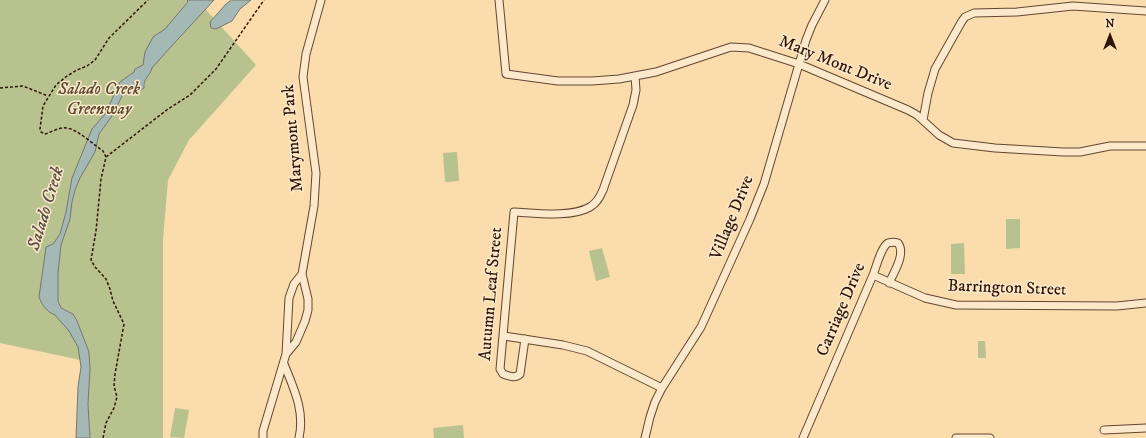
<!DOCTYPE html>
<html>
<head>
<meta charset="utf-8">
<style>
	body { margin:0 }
	#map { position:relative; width:1146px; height:438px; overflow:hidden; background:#fadcad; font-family:"IM FELL DW Pica",serif }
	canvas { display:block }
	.north { position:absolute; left:1090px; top:16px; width:40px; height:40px; -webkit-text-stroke:3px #fce8ca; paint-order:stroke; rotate:0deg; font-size:11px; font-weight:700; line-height:16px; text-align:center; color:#301506 }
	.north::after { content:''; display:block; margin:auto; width:14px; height:18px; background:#301506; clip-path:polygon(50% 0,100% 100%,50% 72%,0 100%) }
</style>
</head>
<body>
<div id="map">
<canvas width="1146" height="438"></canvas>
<div class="north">N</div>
</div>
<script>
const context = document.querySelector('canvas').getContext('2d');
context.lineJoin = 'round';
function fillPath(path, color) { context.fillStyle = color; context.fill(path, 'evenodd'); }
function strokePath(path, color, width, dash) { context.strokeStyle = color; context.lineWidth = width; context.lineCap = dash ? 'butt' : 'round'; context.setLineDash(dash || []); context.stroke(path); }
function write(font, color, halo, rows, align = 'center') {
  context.font = font + ' "IM FELL DW Pica",serif'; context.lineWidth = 3; context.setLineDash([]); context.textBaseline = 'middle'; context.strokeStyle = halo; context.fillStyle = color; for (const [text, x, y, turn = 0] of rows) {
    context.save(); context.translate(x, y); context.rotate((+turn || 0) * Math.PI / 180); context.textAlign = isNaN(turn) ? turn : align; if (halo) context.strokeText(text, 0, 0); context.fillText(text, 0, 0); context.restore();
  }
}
const green = new Path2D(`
	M0 0H197L256 65 189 140 168 180 163 239V438H90L88 404 90 362 0 343Z
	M457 152 459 181 445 182 443 153Z
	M1006 219H1020V248L1006 249Z
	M964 243 965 274H951V244Z
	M602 248 610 277 596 281 589 251Z
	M985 341 986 358H978V341Z
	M175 408 189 410 184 438 170 437Z
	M463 425 464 438H434L433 428Z`);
const water = new Path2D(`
	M188 0H214C193 23 172 45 152 68 150 76 143 78 144 88L141 90 136 91 132 86H129L123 94 112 116 99 134 95 152 80 178 75 190 72 202 70 219 61 245 58 273V301L61 308 73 314 77 321 89 352 90 369 88 404 90 438H76L78 387 81 367 78 347 69 331 55 315C47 312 42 305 39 297L46 247 53 244 60 234 66 212 72 178 92 129 105 114 120 82 134 72 135 69 143 65 145 52 153 37 165 29 187 3Z
	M232 0H251L240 9 232 21 216 29 211 28 210 22 226 4Z`);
const path = new Path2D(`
	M0 88 23 86 48 96
	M106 157 168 109 190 95 216 69 264 0
	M103 438 106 423 114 408 117 397 114 386 115 374 124 324 113 301 110 289 106 279 95 267 91 260 96 231 101 179 106 157 103 151C94 145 76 128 66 128 59 127 52 132 45 134L41 132 40 129 43 106 56 85 67 76 77 70 87 66 95 60 109 38 148 0`);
const minor = new Path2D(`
	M499 0 506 74 558 81H592L619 79 656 72 731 47 749 48 799 64 908 110 917 115 939 135 953 143 995 148 1063 152H1080L1110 146H1146
	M923 120 928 93 935 69 962 21 965 17 974 13 1017 12 1073 6 1146 11
	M302 274 294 284 289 298 286 354 296 342 305 321 308 310V299L302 274 314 206 316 173 303 77 306 54 321 0
	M873 275 925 298 956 305 1117 306 1146 303
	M504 336 563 345 587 351 662 388
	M525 339 520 374C515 379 509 376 503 374L500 369 514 212C535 213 571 218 590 207 597 203 600 197 603 190L633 105 636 90 635 76
	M284 364C294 389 305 411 299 438
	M1104 430 1146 428
	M263 438V431L286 354
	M645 438 650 417 655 402 662 388 701 327 750 219 764 184 806 40 812 25 825 0
	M803 438 873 275C876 268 881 247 888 243 891 242 895 242 898 243 906 254 894 272 889 283
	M956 438H990`);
const streetNames = [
	["Mary Mont Drive",835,64,22],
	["Marymont Park",294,138,-95],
	["Village Drive",733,218,-68],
	["Barrington Street",1007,289,2],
	["Autumn Leaf Street",492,294,-85],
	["Carriage Drive",842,310,-67]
];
const parkNames = [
	["Salado Creek",99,90],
	["Greenway",99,110]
];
const waterNames = [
	["Salado Creek",47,209,-73]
];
fillPath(green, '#b7c28f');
fillPath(water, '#a4b8b6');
strokePath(water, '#767770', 1);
strokePath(minor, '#624730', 9);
strokePath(path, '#301506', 1.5, [3, 2]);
strokePath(minor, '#fce8ca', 7);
write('17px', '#301506', '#fce8ca', streetNames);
write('italic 17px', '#58492f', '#fce8ca', parkNames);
write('italic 18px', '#594e44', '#fce8ca', waterNames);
</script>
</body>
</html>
